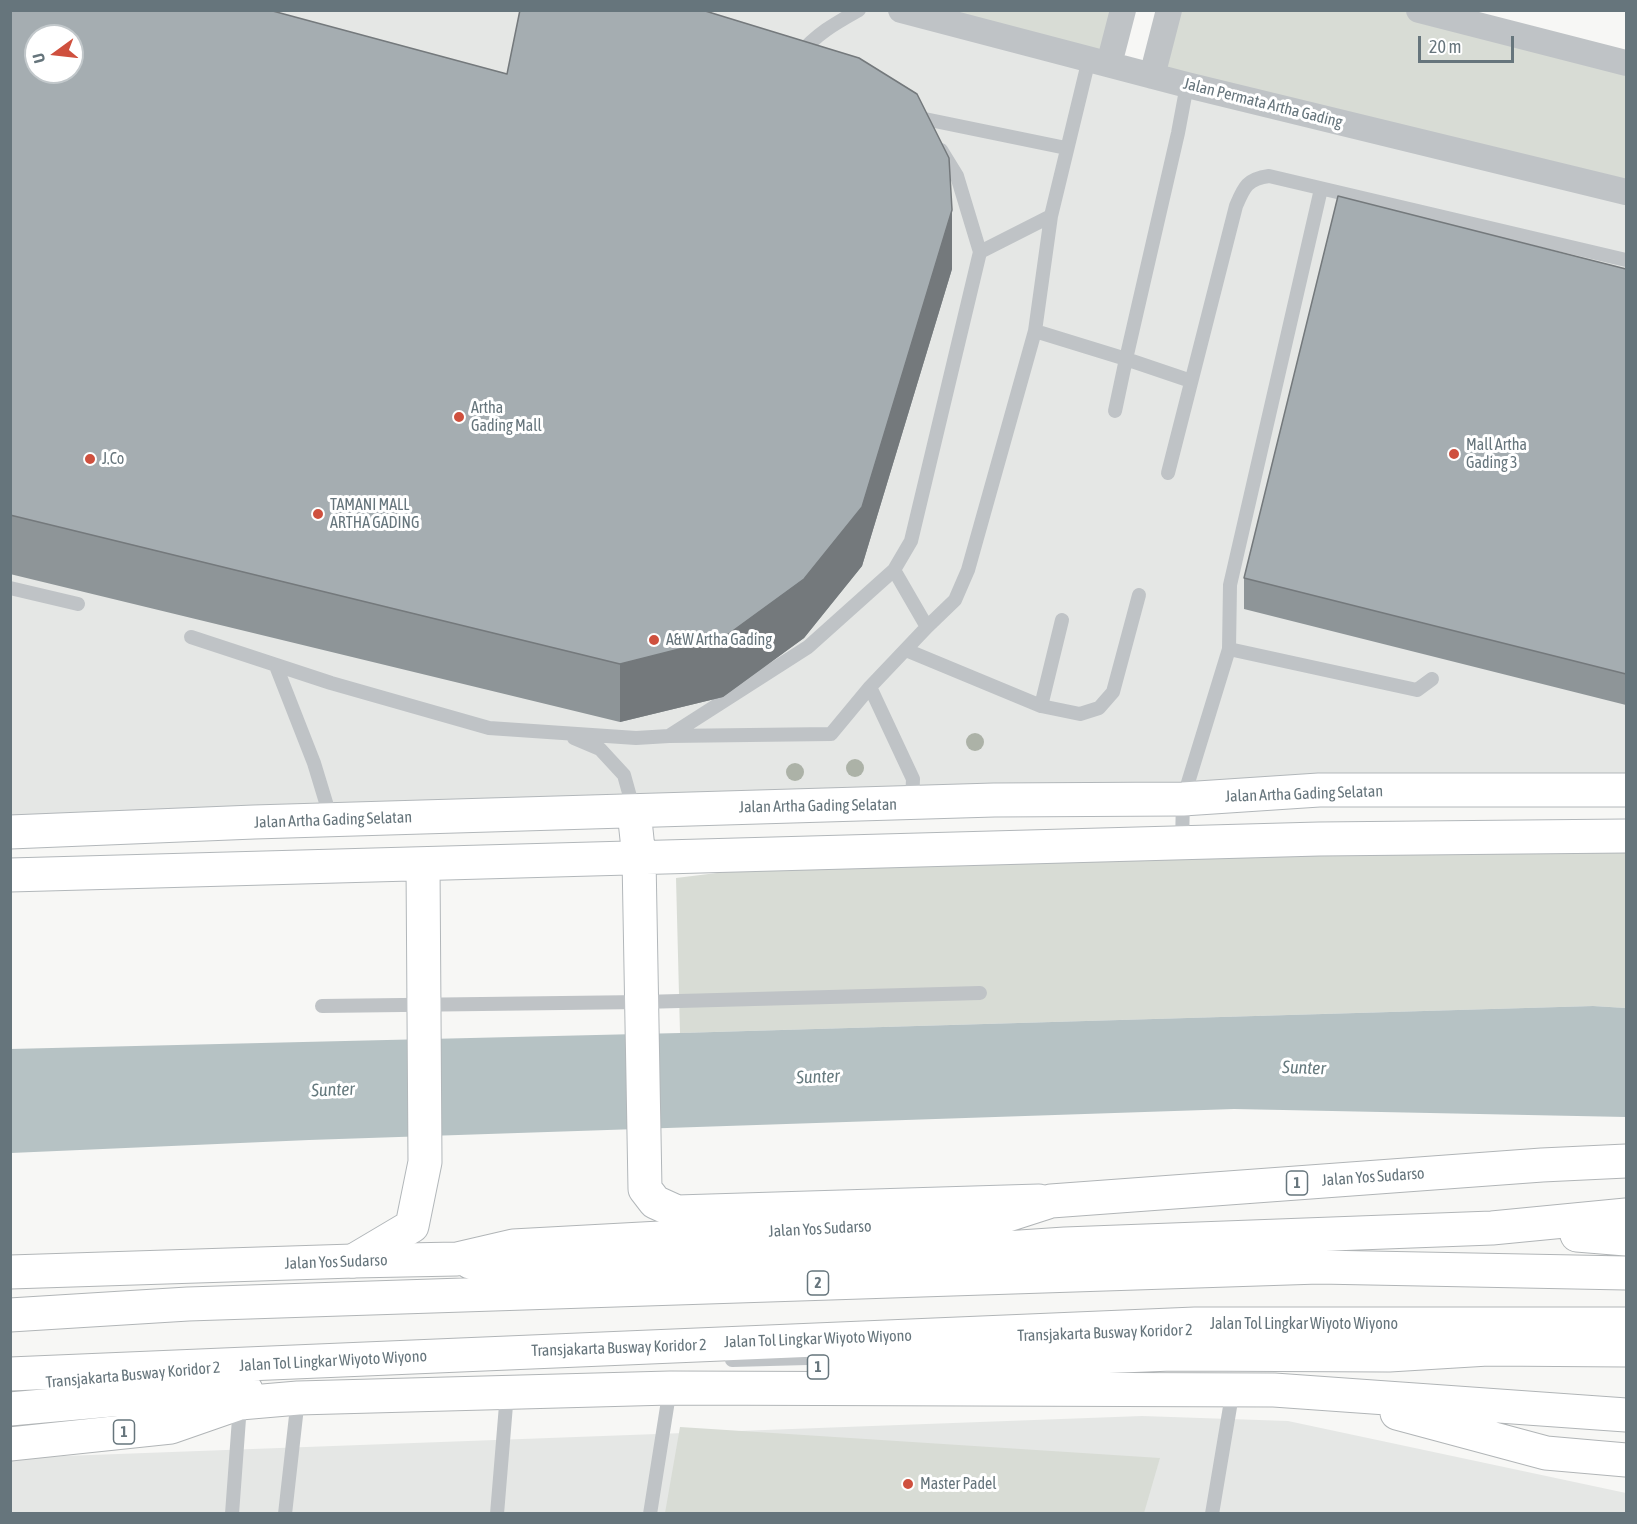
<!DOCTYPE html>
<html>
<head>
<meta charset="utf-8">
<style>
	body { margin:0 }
	#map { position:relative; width:1637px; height:1524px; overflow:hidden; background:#f7f7f5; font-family:"Asap Condensed",sans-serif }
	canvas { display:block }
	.frame { position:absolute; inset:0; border:12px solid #66757c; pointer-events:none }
	.north { position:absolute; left:24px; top:24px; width:60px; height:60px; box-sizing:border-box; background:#fff; border:2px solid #c2c8cb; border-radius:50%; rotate:255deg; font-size:16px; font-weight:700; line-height:24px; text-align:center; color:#66757c }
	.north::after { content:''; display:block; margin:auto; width:21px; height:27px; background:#cf503e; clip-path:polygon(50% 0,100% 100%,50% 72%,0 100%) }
	.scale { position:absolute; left:1418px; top:36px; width:96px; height:27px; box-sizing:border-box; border:3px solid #66757c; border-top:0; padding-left:8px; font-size:18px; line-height:21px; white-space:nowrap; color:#66757c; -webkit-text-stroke:4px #fff; paint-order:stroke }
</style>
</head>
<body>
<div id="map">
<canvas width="1637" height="1524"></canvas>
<div class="frame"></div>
<div class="north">U</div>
<div class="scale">20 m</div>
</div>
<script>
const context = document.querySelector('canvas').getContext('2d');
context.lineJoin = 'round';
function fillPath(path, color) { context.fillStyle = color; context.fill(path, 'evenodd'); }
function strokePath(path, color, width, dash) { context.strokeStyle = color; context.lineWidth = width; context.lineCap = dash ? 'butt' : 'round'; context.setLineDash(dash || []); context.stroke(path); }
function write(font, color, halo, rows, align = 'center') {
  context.font = font + ' "Asap Condensed",sans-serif'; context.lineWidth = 6; context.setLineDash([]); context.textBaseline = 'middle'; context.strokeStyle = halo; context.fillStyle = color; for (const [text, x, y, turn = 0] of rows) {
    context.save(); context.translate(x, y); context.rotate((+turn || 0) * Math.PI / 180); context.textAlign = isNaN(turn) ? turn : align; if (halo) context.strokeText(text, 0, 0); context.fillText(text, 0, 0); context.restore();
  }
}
const built = new Path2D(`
	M10 11H921L1626 195V792L11 833ZM36 36H72V72H36Z
	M1142 1416 1288 1421 1626 1493V1513L11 1514 10 1458Z`);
const green = new Path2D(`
	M907 11H1123L1109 64Z
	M1169 11H1419L1626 63V194L1152 76Z
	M1626 836V1008L1593 1006 680 1033 676 878 912 849Z
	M680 1427 1160 1458 1144 1513H665Z`);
const water = new Path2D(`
	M1593 1006 1626 1008V1117L1234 1109 309 1140 11 1153 10 1049 680 1033Z`);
const lane = new Path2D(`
	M799 55C816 34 836 23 859 10
	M1187 85 1178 133 1126 359 1191 381
	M920 118 1066 148
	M980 252 1051 216
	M1035 331 1126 359 1115 411
	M1168 473 1236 206C1244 187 1247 179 1269 176L1626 260
	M894 570 927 627
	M10 588 78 604
	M191 637 331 683 489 728 636 738 669 736 808 647 894 570 911 541 980 252 957 176 941 150
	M1229 649 1417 690 1432 679
	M906 650 1041 706 1062 620
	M276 666 314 763 331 819
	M1041 706 1080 714 1099 708 1113 692 1139 595
	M669 736 831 734 870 687
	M574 738 600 749 624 775 634 811
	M912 802 913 779 870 687 927 627 955 600 968 570 1035 331 1051 216 1089 59
	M1182 844 1183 799 1229 649 1230 585 1321 189
	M322 1006 642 1002 980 993
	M732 1360 845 1357
	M232 1514 240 1405
	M285 1514 298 1398
	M497 1514 507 1393
	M650 1514 670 1388
	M1212 1514 1233 1389`);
const street = new Path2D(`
	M901 10 1187 85 1626 192
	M1419 10 1626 63
	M1109 64 1123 10
	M1152 76 1169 10`);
const secondary = new Path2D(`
	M634 811 639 858 645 1189 655 1202 677 1212 1039 1201
	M10 832 254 822 994 800 1183 799 1319 790H1626
	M10 875 1319 839 1626 836
	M353 1261 412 1226 425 1162 423 864`);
const highway = new Path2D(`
	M1577 1235 1626 1239
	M470 1262 514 1269 841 1259 1065 1244 1492 1228 1626 1215
	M10 1272 353 1261 457 1259 513 1246 992 1220 1051 1201 1542 1165 1626 1161
	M10 1315 188 1304 1319 1267 1626 1273
	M840 1367 1172 1354 1389 1355 1488 1349 1626 1350
	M10 1374 1195 1324H1626
	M10 1409 188 1393 246 1390
	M1397 1413 1546 1453 1626 1460
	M10 1444 171 1427 240 1403 298 1398 670 1388 1274 1390 1626 1415`);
const trees = [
	[975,742],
	[855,768],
	[795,772]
];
const wall = new Path2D(`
	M10 10 952 269 862 566 804 638 723 697 620 722 10 574Z
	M1626 269V705L1244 609V578Z`);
const shadedWall = new Path2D(`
	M952 210V269L862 566 804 638 723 697 620 722V664Z`);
const building = new Path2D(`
	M10 10H269L507 74 520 10H702L859 58 917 94 949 158 952 210 862 507 804 579 723 638 620 664 10 515ZM36 36H72V72H36Z
	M1338 196 1626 269V674L1244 578Z`);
const markers = [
	[459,417,6,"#cf503e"],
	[1454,454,6,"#cf503e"],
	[90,459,6,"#cf503e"],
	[318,514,6,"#cf503e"],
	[654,640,6,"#cf503e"],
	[908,1484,6,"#cf503e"]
];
const shields = [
	[1297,1183,21],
	[818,1283,21],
	[818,1367,21],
	[124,1432,21]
];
const shieldNames = [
	["1",1297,1183],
	["2",818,1283],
	["1",818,1367],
	["1",124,1432]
];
const streetNames = [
	["Jalan Permata Artha Gading",1263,103,14],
	["Jalan Artha Gading Selatan",1304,794,-2],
	["Jalan Artha Gading Selatan",818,806,-1],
	["Jalan Artha Gading Selatan",333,820,-2],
	["Jalan Yos Sudarso",1373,1177,-4],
	["Jalan Yos Sudarso",820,1229,-3],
	["Jalan Yos Sudarso",336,1262,-2],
	["Jalan Tol Lingkar Wiyoto Wiyono",1304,1324],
	["Transjakarta Busway Koridor 2",1105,1333,-2],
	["Jalan Tol Lingkar Wiyoto Wiyono",818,1339,-2],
	["Transjakarta Busway Koridor 2",619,1348,-2],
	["Jalan Tol Lingkar Wiyoto Wiyono",333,1361,-3],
	["Transjakarta Busway Koridor 2",133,1375,-5]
];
const poiNames = [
	["Artha",471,408],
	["Gading Mall",471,426],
	["Mall Artha",1466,445],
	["Gading 3",1466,463],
	["J.Co",102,459],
	["TAMANI MALL",330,505],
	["ARTHA GADING",330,523],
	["A&W Artha Gading",666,640],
	["Master Padel",920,1484]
];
const waterNames = [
	["Sunter",1304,1068,2],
	["Sunter",818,1077,-2],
	["Sunter",333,1090,-2]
];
fillPath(built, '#e5e7e5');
fillPath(green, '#d8dcd5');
fillPath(water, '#b6c2c4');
strokePath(secondary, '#b2b7ba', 35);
strokePath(highway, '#b1b5b7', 35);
strokePath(lane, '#bfc3c6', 14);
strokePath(street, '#bfc3c6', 26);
strokePath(secondary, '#fff', 33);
strokePath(highway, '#fff', 33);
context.fillStyle = '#acb2a7';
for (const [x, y] of trees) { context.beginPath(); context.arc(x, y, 9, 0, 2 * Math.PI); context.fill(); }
fillPath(wall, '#8e9598');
fillPath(shadedWall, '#74797c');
fillPath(building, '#a5adb1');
strokePath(building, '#74797c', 1.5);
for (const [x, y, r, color] of markers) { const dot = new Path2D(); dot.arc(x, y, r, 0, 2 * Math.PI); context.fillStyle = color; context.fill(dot); strokePath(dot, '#fff', 2); }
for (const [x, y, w] of shields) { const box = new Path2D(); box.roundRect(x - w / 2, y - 12, w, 24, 4.5); context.fillStyle = '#fff'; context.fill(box); strokePath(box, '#66757c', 1.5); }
write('bold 15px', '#66757c', null, shieldNames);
write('16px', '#66757c', '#fff', streetNames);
write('16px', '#66757c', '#fff', poiNames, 'left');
write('italic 18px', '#667a7e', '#fff', waterNames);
</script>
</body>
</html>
